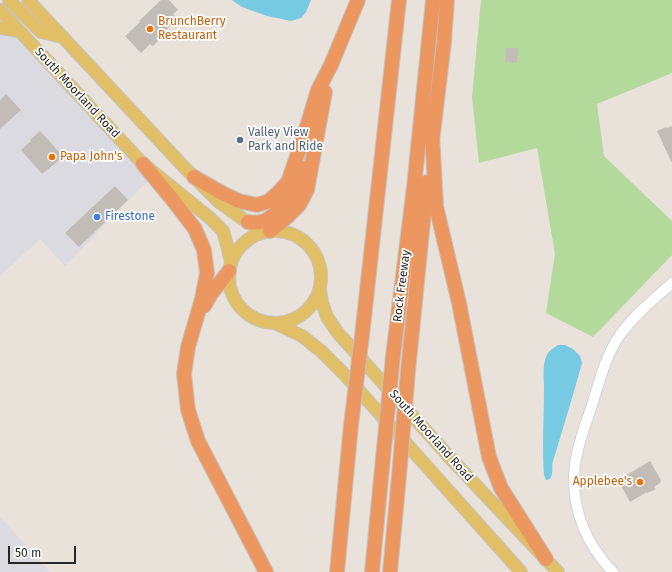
<!DOCTYPE html>
<html>
<head>
<meta charset="utf-8">
<style>
	body { margin:0 }
	#map { position:relative; width:672px; height:572px; overflow:hidden; background:#e8e2da; font-family:"Fira Sans",sans-serif }
	canvas { display:block }
	.scale { position:absolute; left:8px; top:546px; width:68px; height:18px; box-sizing:border-box; border:2px solid #272727; border-top:0; padding-left:5px; font-size:12px; line-height:14px; white-space:nowrap; color:#272727; -webkit-text-stroke:3px #fff; paint-order:stroke }
</style>
</head>
<body>
<div id="map">
<canvas width="672" height="572"></canvas>
<div class="scale">50 m</div>
</div>
<script>
const context = document.querySelector('canvas').getContext('2d');
context.lineJoin = 'round';
function fillPath(path, color) { context.fillStyle = color; context.fill(path, 'evenodd'); }
function strokePath(path, color, width, dash) { context.strokeStyle = color; context.lineWidth = width; context.lineCap = dash ? 'butt' : 'round'; context.setLineDash(dash || []); context.stroke(path); }
function write(font, color, halo, rows, align = 'center') {
  context.font = font + ' "Fira Sans",sans-serif'; context.lineWidth = 3.5; context.setLineDash([]); context.textBaseline = 'middle'; context.strokeStyle = halo; context.fillStyle = color; for (const [text, x, y, turn = 0] of rows) {
    context.save(); context.translate(x, y); context.rotate((+turn || 0) * Math.PI / 180); context.textAlign = isNaN(turn) ? turn : align; if (halo) context.strokeText(text, 0, 0); context.fillText(text, 0, 0); context.restore();
  }
}
const industrial = new Path2D(`
	M0 10 152 176 65 266 40 239 0 276Z
	M0 517 50 572H0Z`);
const green = new Path2D(`
	M481 0H672V73L597 104 604 156 672 221V255L593 337 546 313 555 254 537 148 479 163 472 97Z`);
const water = new Path2D(`
	M232 0H311L306 12 301 18 291 21 267 16 242 7Z
	M558 345H565L573 349 580 356 582 363C573 396 563 428 553 461 551 467 554 473 550 479L546 480 544 475C542 446 544 417 544 388 544 379 542 364 547 355 549 350 554 348 558 345Z`);
const building = new Path2D(`
	M161 0H169L178 10 173 14 178 19 156 39 158 41 153 46 150 44 141 53 125 36 140 22 139 21Z
	M506 48H518L517 63 505 62Z
	M6 94 21 110 0 129V100Z
	M672 126V163L657 131 666 127 667 128Z
	M40 131 61 154 60 156 62 158 42 174 21 150 31 141 30 140Z
	M115 186 128 200 79 247 65 233Z
	M650 461 661 480 660 483 654 487 656 489 647 493V492L630 502 618 480Z`);
const minor = new Path2D(`
	M613 572C588 546 573 513 574 476 575 451 585 426 593 402 600 379 606 355 620 335 634 315 654 299 672 283`);
const major = new Path2D(`
	M9 0 41 32 63 37
	M28 0 184 167 219 202 243 219 264 232
	M0 10 143 164 210 218 223 231 227 245 231 262
	M0 28 19 31
	M229 277a46 46 0 1 1 92 0a46 46 0 1 1-92 0Z
	M320 290 322 302 327 317 338 333 453 461 558 572
	M277 324 302 336 321 351 346 376 521 572`);
const highway = new Path2D(`
	M432 133 436 206 459 303 489 457 501 488 546 559
	M432 142 444 42 447 0
	M143 164 172 199 195 229 204 250 207 273 202 299 188 347 184 374 188 410 198 441 266 572
	M194 177 224 194 239 201 257 205 269 201 278 193 288 182 305 133 318 90 331 65 358 0
	M248 222C254 223 259 223 264 221 267 220 269 218 272 216 290 205 298 187 303 168
	M270 231 287 217 299 205 307 190 325 92
	M204 306 211 294 229 271
	M363 327 399 0
	M393 356 414 187 433 0
	M408 371 427 182
	M337 572 351 425
	M372 572 383 458
	M390 572 399 476`);
const highwayBridge = new Path2D(`
	M351 425 363 327
	M383 458 393 356
	M399 476 408 371`);
const markers = [
	[150,29,4,"#e8710a"],
	[240,140,4,"#5c6f8a"],
	[52,157,4,"#e8710a"],
	[97,217,4,"#3f7fe0"],
	[640,482,4,"#e8710a"]
];
const foodNames = [
	["BrunchBerry",158,22],
	["Restaurant",158,36],
	["Papa John's",60,157],
	["Applebee's",632,482,"right"]
];
const streetNames = [
	["South Moorland Road",77,93,47],
	["Rock Freeway",402,286,-83],
	["South Moorland Road",431,436,48]
];
const serviceNames = [
	["Valley View",248,133],
	["Park and Ride",248,147]
];
const shopNames = [
	["Firestone",105,217]
];
fillPath(industrial, '#dcdae1');
fillPath(green, '#b3da9b');
fillPath(water, '#76cae1');
fillPath(building, '#c1bcb6');
strokePath(minor, '#d0d3df', 12);
strokePath(major, '#c3c3c3', 14);
strokePath(highway, '#c3c3c3', 16);
strokePath(minor, '#fff', 10);
strokePath(major, '#e1bf66', 12);
strokePath(highway, '#ed9760', 14);
strokePath(highwayBridge, '#c3c3c3', 16, []);
strokePath(highwayBridge, '#ed9760', 14);
for (const [x, y, r, color] of markers) { const dot = new Path2D(); dot.arc(x, y, r, 0, 2 * Math.PI); context.fillStyle = color; context.fill(dot); strokePath(dot, '#fff', 1.5); }
write('12px', '#c56008', '#fff', foodNames, 'left');
write('12px', '#272727', '#fff', streetNames);
write('12px', '#4e5e75', '#fff', serviceNames, 'left');
write('12px', '#366cbe', '#fff', shopNames, 'left');
</script>
</body>
</html>
